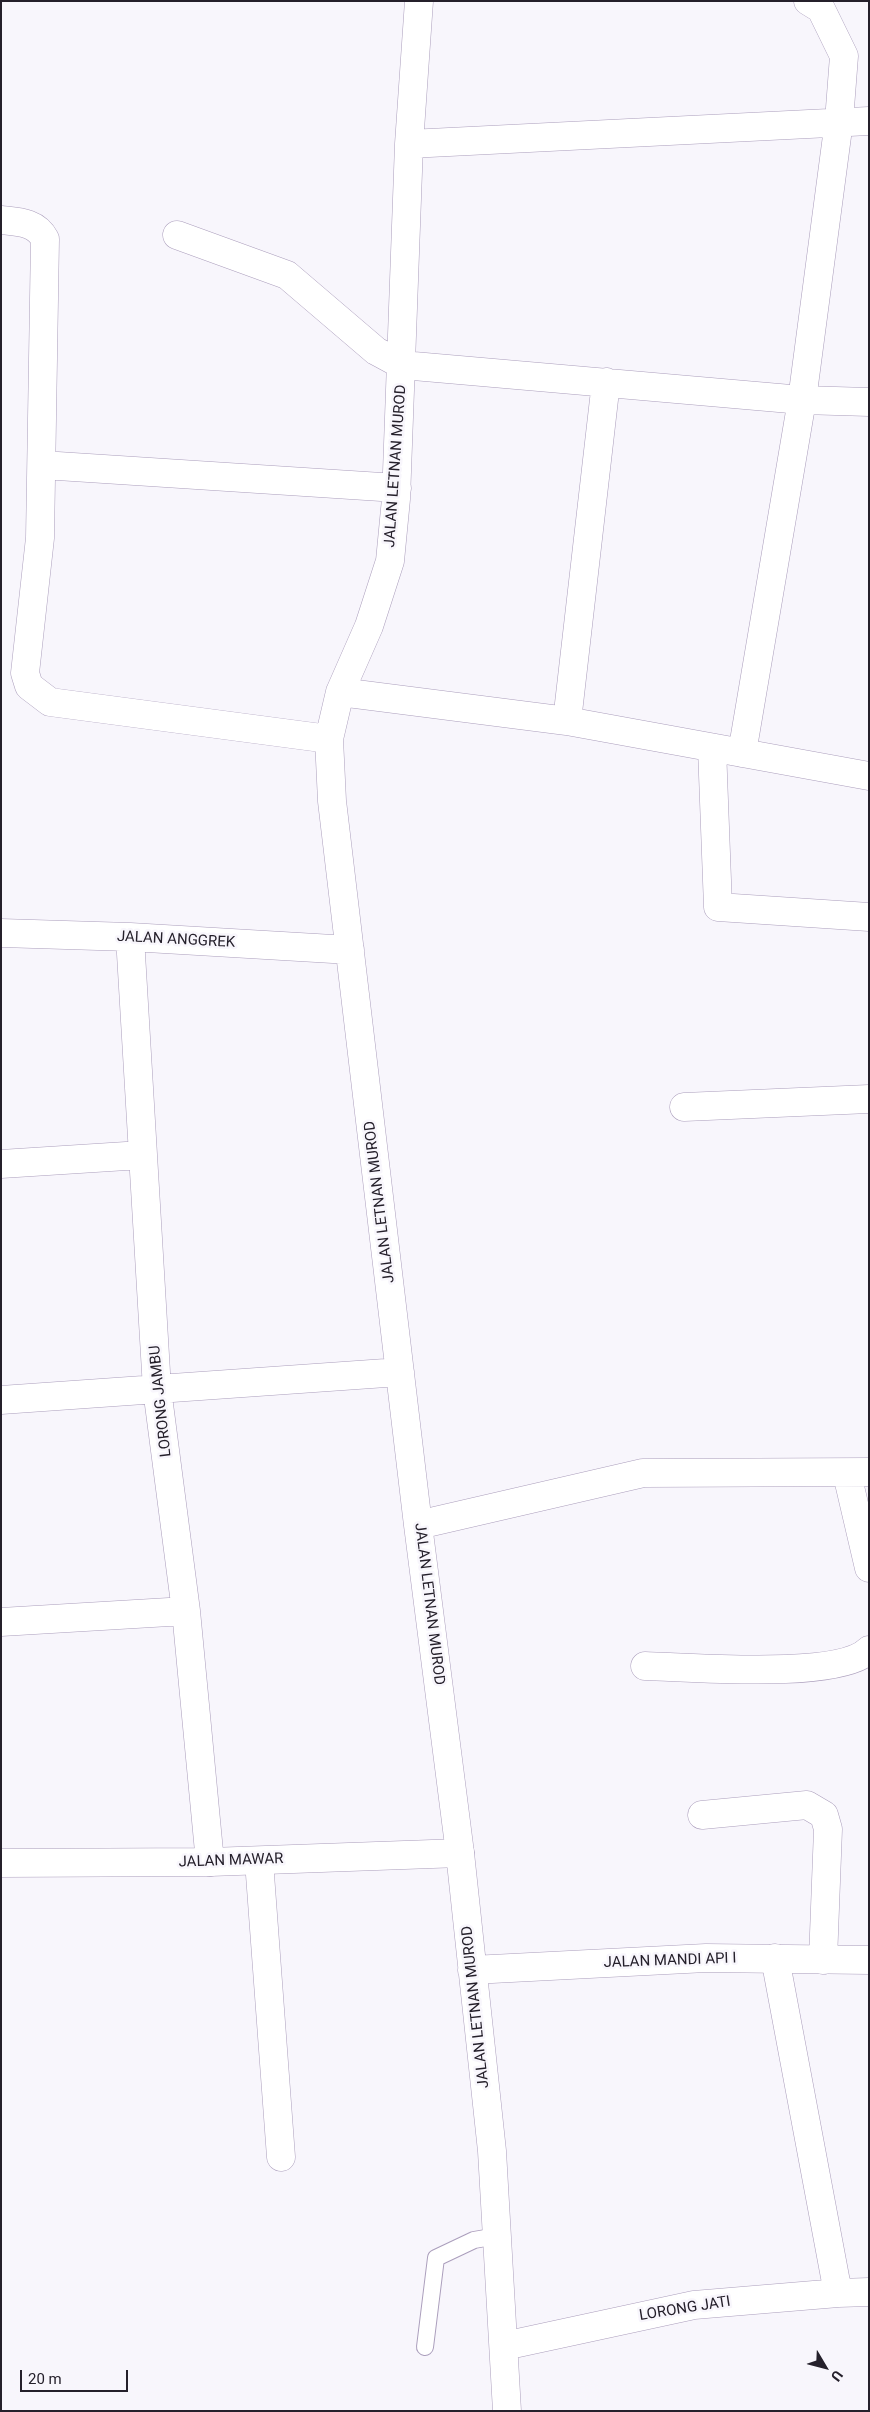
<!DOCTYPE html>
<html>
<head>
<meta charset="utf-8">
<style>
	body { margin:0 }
	#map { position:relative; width:870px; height:2412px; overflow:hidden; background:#f8f6fc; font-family:Roboto,sans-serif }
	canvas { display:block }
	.frame { position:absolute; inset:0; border:2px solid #25202b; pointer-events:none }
	.north { position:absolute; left:800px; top:2342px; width:50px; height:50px; -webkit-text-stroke:4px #f8f6fc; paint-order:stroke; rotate:127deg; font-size:14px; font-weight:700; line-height:20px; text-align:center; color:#25202b }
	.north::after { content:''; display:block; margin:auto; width:18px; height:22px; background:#25202b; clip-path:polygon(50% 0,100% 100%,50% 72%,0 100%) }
	.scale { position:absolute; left:20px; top:2370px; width:108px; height:22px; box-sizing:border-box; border:2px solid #25202b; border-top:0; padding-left:6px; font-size:15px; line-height:18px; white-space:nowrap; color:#25202b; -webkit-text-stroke:4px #f8f6fc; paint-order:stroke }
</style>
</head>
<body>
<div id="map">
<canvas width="870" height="2412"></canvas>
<div class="frame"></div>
<div class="north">U</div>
<div class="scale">20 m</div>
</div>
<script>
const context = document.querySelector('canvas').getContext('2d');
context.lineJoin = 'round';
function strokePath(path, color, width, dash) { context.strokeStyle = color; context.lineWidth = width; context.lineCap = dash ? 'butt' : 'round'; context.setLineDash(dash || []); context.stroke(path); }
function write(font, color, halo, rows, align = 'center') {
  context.font = font + ' Roboto,sans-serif'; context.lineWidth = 5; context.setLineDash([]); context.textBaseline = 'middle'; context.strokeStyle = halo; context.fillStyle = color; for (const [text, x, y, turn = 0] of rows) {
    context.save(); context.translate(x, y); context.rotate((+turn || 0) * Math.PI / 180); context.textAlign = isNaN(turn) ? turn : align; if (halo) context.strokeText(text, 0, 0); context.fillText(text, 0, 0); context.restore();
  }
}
const service = new Path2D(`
	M425 2347 436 2258 474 2240 497 2236`);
const minor = new Path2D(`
	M419 1 409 144 396 499 390 561 369 626 340 692 329 739 332 801 418 1525 460 1853
	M409 144 869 121
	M1 220C19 222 36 222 45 239L40 538 25 673 29 686 50 702 329 739
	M177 235 287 275 376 351 402 365 802 400 869 402
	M42 465 397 488
	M340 692 567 721 869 776
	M567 721 606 382
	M712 748 718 907 869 917
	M742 753 802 400 839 121 844 56 821 9 808 1
	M1 933 130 937 350 950
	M130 937 157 1389 186 1611 210 1862
	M684 1107 869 1099
	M1 1164 142 1155
	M1 1400 400 1372
	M847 1474 869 1568
	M418 1525 643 1473 869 1472
	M1 1622 186 1611
	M645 1666C691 1667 839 1680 869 1650
	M702 1815 807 1805 824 1815 828 1829 823 1960
	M259 1861 281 2157
	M775 1958 838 2293
	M504 2346 694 2305 838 2293 869 2292`);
const tertiary = new Path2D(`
	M1 1863 210 1862 460 1853 492 2151 507 2411
	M472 1970 706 1958 869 1960`);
const streetNames = [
	["JALAN LETNAN MUROD",396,466,-86],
	["JALAN ANGGREK",176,940,3],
	["JALAN LETNAN MUROD",380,1202,-97],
	["LORONG JAMBU",161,1401,-96],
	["JALAN LETNAN MUROD",429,1604,83],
	["JALAN MAWAR",231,1861,-2],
	["JALAN MANDI API I",670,1961,-2],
	["JALAN LETNAN MUROD",476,2007,-96],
	["LORONG JATI",685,2309,-9]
];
strokePath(service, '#ab9ebc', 18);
strokePath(minor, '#ab9ebc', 29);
strokePath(tertiary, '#ab9ebc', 29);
strokePath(service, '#fff', 16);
strokePath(minor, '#fff', 28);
strokePath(tertiary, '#fff', 28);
write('15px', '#25202b', '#f8f6fc', streetNames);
</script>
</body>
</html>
